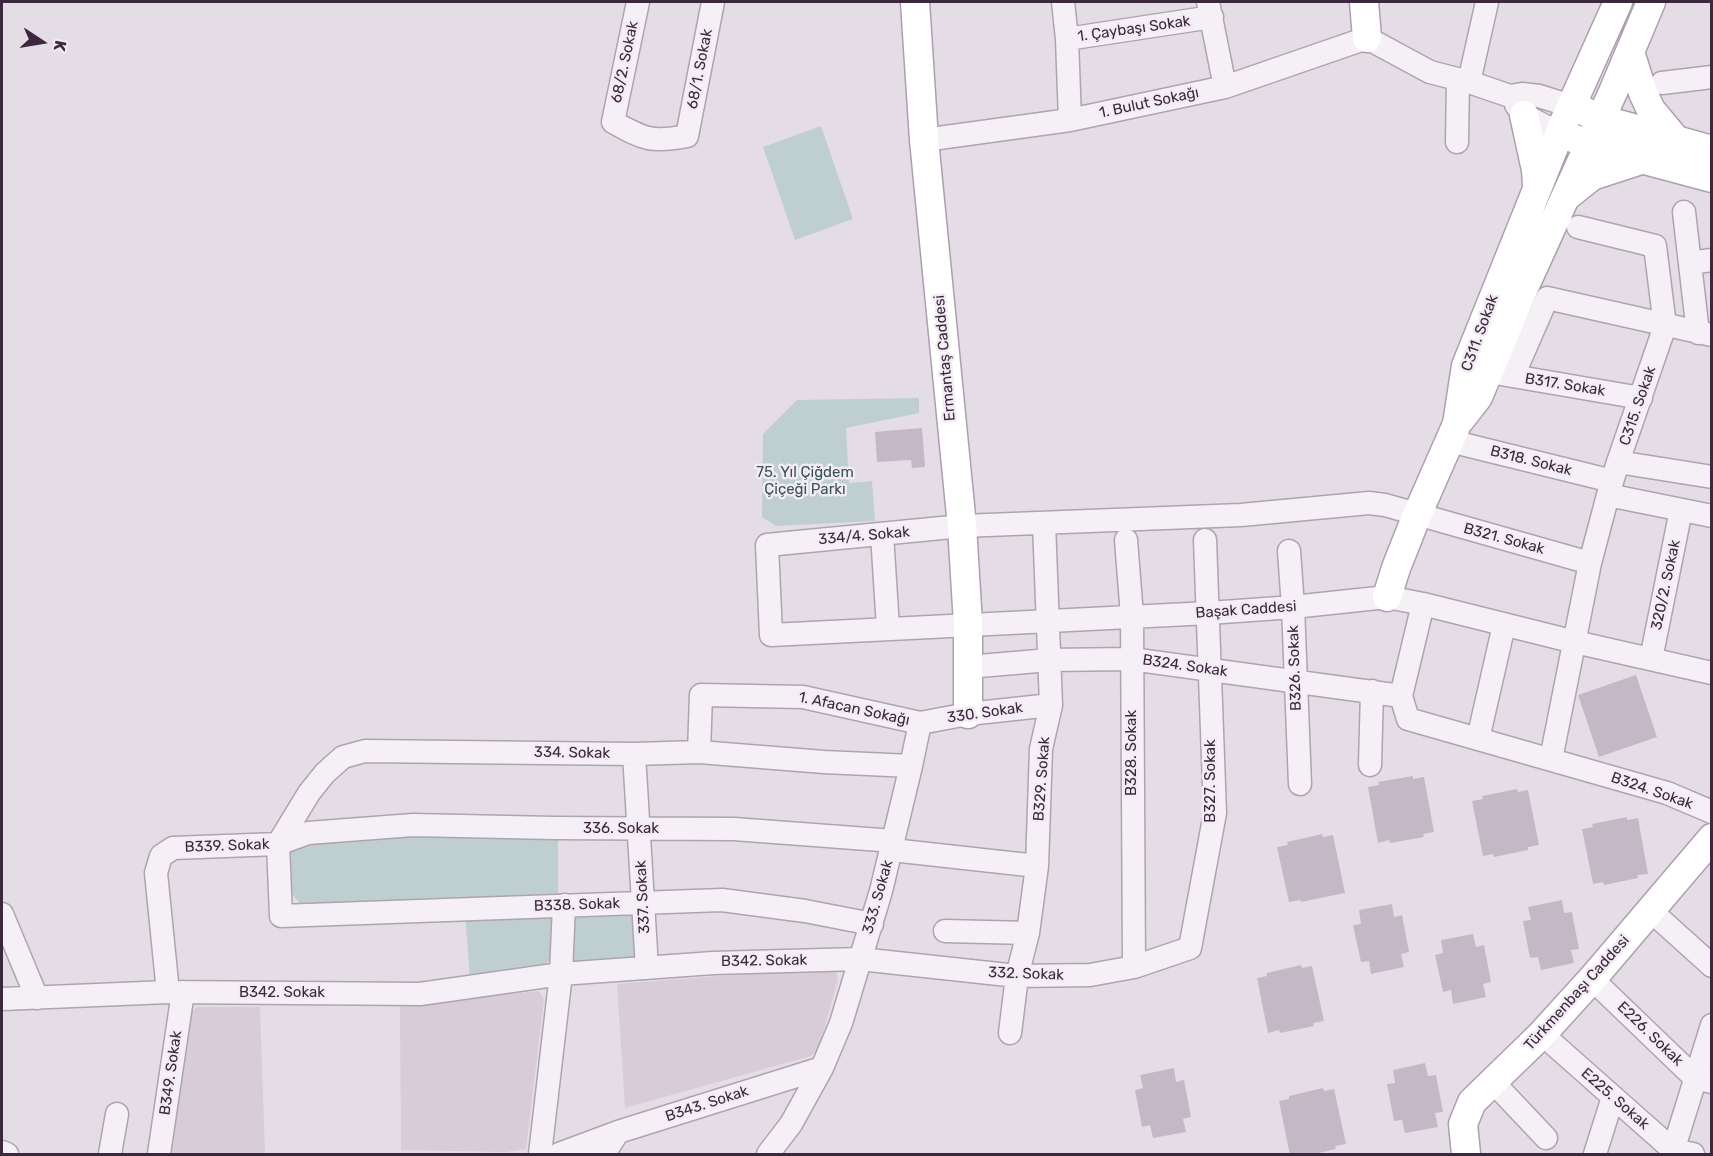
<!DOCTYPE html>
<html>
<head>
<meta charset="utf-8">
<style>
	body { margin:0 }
	#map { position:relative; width:1713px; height:1156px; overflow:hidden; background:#e5dde6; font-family:Rubik,sans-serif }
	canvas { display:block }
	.frame { position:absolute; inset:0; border:3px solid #3b283c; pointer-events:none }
	.north { position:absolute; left:12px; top:12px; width:60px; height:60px; -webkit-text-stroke:4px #f3ecf4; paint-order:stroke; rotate:102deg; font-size:16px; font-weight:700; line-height:24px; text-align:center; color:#3b283c }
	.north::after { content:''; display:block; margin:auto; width:21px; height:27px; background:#3b283c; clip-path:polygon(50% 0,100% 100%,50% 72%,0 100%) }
</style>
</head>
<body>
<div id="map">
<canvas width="1713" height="1156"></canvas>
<div class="frame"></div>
<div class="north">K</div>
</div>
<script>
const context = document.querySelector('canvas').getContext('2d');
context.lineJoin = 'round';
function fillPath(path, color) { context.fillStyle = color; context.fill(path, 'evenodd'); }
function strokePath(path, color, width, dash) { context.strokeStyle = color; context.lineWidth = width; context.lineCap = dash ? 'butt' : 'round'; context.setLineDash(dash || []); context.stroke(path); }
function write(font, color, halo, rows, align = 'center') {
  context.font = font + ' Rubik,sans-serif'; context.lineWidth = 5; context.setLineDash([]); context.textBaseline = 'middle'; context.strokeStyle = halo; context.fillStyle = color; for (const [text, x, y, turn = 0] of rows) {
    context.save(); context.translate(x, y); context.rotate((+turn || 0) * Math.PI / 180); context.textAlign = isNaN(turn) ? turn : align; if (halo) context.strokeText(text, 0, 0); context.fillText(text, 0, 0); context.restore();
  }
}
const built = new Path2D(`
	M835 967 838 979 819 1048 811 1056 625 1108 617 984Z
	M539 991 544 999 526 1149 506 1152 401 1150 400 1006Z
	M197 1007H260L265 1154H166L187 1016Z`);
const green = new Path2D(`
	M821 126 853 219 795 240 763 147Z
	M919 398V413L846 428 849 483 872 481 875 521 776 526 762 517 763 434 797 400Z
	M558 835V895L302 906 291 893V846L304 837Z
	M465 914 556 915 555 956 542 967 470 978Z
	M572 914H637L638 958 570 962Z`);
const building = new Path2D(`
	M922 428 925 467 912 468 911 460 877 462 875 432Z
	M1636 675 1657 737 1599 757 1578 695Z
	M1413 776V779L1424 777 1434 832 1423 834 1424 837 1390 843 1389 840 1378 843 1368 787 1379 785 1378 782Z
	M1517 789 1518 792 1528 790 1539 845 1528 847V850L1494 857 1493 854 1483 856 1472 801 1483 799 1482 796Z
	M1627 817V820L1638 818 1648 874 1637 875 1638 878 1604 885 1603 882 1593 884 1582 829 1593 827 1592 824Z
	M1322 834 1323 837 1333 835 1345 893 1301 902 1300 900 1289 902 1277 847 1288 845 1287 842Z
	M1562 900 1564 913 1572 912 1579 949 1571 950 1574 963 1541 970 1538 957 1530 958 1523 921 1531 920 1528 907Z
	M1392 904 1394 917 1402 915 1409 952 1401 954 1404 967 1371 974 1369 961 1361 962 1353 925 1361 924 1359 910Z
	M1473 934 1476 947 1484 945 1491 982 1483 984 1486 997 1453 1004 1451 990 1443 992 1435 955 1443 953 1441 940Z
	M1301 965 1302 968 1312 966 1324 1021 1313 1023 1314 1026 1280 1033 1279 1030 1268 1033 1257 978 1267 976V973Z
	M1425 1063 1428 1076 1436 1075 1443 1112 1435 1113 1438 1127 1405 1133 1402 1120 1394 1121 1387 1084 1395 1083 1393 1070Z
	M1174 1068 1176 1082 1184 1080 1191 1117 1183 1119 1186 1132 1153 1138 1150 1125 1142 1127 1135 1090 1143 1088 1140 1075Z
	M1323 1088 1324 1091 1334 1089 1346 1144 1335 1146 1336 1149 1310 1155H1290L1279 1101 1289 1099V1096Z`);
const minor = new Path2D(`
	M638 2 613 122C644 139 651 143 687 136L713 2
	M1063 2 1067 39
	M1208 2 1225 87
	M1469 82 1487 2
	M1662 83 1712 77
	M1516 105 1524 115 1559 133
	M1070 120 1067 39 1212 17
	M924 140 1070 120 1225 87 1367 38 1430 72 1469 82 1510 96 1522 94 1539 96 1571 106
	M1457 142 1458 79
	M1684 212 1698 333
	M1690 263 1712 260
	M1501 374 1641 398
	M1513 376 1547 298 1712 335
	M1450 441 1612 481
	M1618 462 1712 477
	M1608 495 1712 516
	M882 534 888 628
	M1126 540 1132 616 1134 967
	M1289 551 1293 607 1300 784
	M1590 563 1385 505 1369 503 1241 515 962 526 767 545 771 635 1209 613 1293 607 1387 597 1423 604 1575 642 1712 673
	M1651 659 1681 510
	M968 667 1049 660 1131 659 1401 696 1408 719 1667 793 1712 812
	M1401 696 1423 604
	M1478 739 1504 625
	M699 752 701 695 803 697 920 723 968 714 1051 705
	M634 754 647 968
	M1551 759 1590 563 1608 495 1618 462 1665 326 1655 246 1578 227
	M1370 765 1372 691
	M892 850 1037 866
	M1651 911 1712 966
	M2 914 37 998
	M872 924 805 911 722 900 281 916 278 844 309 793 325 773 343 757 365 751 634 754 699 752 824 762 911 766
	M945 931 1028 933
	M1592 979 1695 1078 1712 1082
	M168 992 156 873 161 856 173 848 278 844 308 833 413 825 554 828 734 829 894 841
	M2 999 168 992 420 994 561 974 713 963 860 959 1017 976 1090 975 1134 967 1190 948 1215 813 1205 540
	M1010 1033 1017 976 1028 933 1037 866 1041 749 1051 705 1044 523
	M1542 1034 1673 1150 1693 1154
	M1493 1082 1546 1138
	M2 1152 7 1154
	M110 1154 117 1114
	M159 1154 183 992
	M540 1154 561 974 564 905
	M559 1154 618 1132
	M604 1154 618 1132 822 1068
	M768 1154 791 1124 822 1068 841 1023 881 891 911 766 920 723
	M1595 1154 1613 1097
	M1672 1154 1712 1025`);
const major = new Path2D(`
	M915 2 924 140 962 526 968 624V714
	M1364 2 1367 38
	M1630 52 1643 93 1651 110 1676 140
	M1584 111 1600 119 1712 150
	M1524 115 1536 170 1537 186
	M1573 138 1589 145 1712 178
	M1567 196 1592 176 1644 159
	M1460 420 1478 397 1523 290 1613 92 1651 2
	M1387 597 1396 568 1417 515 1457 424 1466 366 1564 122 1618 2
	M1466 1154 1463 1124 1472 1102 1542 1034 1592 979 1712 838`);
const streetNames = [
	["1. Çaybaşı Sokak",1134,29,-8],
	["68/2. Sokak",625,62,-78],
	["68/1. Sokak",700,69,-79],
	["1. Bulut Sokağı",1149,103,-12],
	["C311. Sokak",1480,333,-70],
	["Ermantaş Caddesi",945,358,-95],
	["B317. Sokak",1565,385,9],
	["C315. Sokak",1638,406,-71],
	["B318. Sokak",1531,461,14],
	["334/4. Sokak",864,536,-5],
	["B321. Sokak",1504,539,15],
	["320/2. Sokak",1666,585,-78],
	["Başak Caddesi",1246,610,-4],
	["B324. Sokak",1185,666,8],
	["B326. Sokak",1295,668,-92],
	["1. Afacan Sokağı",854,709,12],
	["330. Sokak",985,713,-8],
	["334. Sokak",572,753,1],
	["B328. Sokak",1132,753,-90],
	["B329. Sokak",1042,779,-86],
	["B327. Sokak",1211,781,-90],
	["B324. Sokak",1652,791,19],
	["336. Sokak",621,829],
	["B339. Sokak",227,846,-2],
	["337. Sokak",643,897,-93],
	["333. Sokak",878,897,-74],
	["B338. Sokak",577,905,-2],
	["B342. Sokak",764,961,-1],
	["332. Sokak",1026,974,2],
	["B342. Sokak",282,993],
	["Türkmenbaşı Caddesi",1577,993,-48],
	["E226. Sokak",1650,1034,44],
	["B349. Sokak",171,1073,-82],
	["E225. Sokak",1615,1099,41],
	["B343. Sokak",707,1104,-18]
];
const parkNames = [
	["75. Yıl Çiğdem",805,473],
	["Çiçeği Parkı",805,490]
];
fillPath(built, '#d7ccd8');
fillPath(green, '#bfcfd0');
fillPath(building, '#c5b8c6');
strokePath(minor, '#afa3b0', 25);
strokePath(major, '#af9db1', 31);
strokePath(minor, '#f5f0f5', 22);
strokePath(major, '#fff', 28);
write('15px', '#3b283c', '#f3ecf4', streetNames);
write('15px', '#365357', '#f3ecf4', parkNames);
</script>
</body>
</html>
